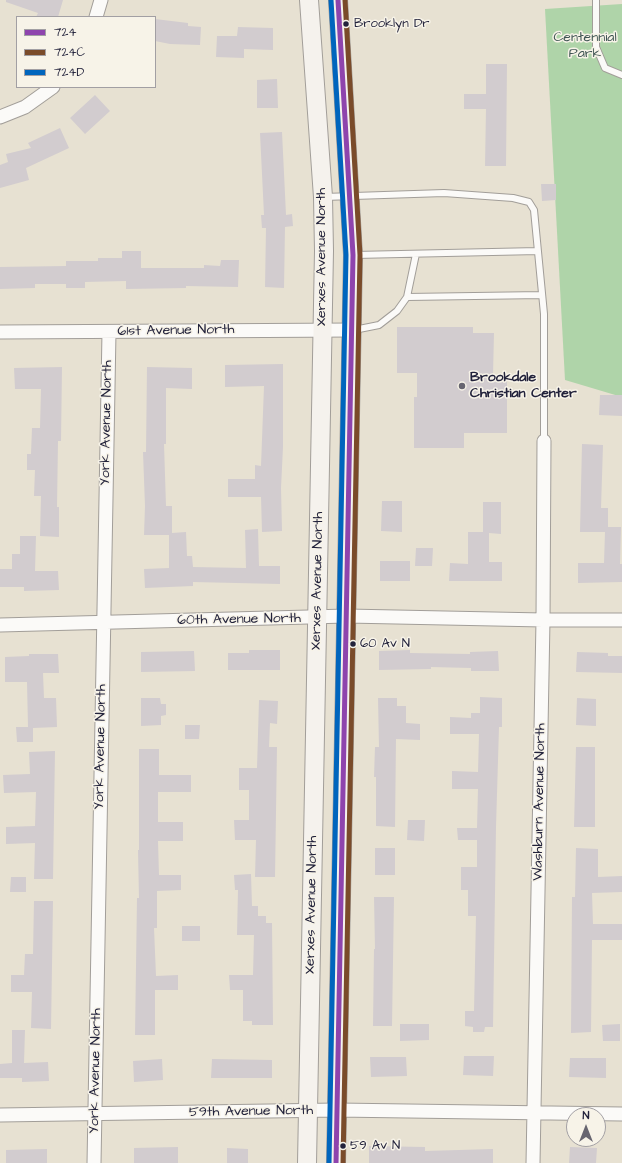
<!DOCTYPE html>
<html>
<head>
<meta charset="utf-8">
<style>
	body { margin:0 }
	#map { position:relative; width:622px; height:1163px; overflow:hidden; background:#e7e1d2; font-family:"Architects Daughter",sans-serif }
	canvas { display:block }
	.legend { position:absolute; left:16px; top:16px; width:140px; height:72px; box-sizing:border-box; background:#f7f3e8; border:1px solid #a29fa3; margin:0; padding:5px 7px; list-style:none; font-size:12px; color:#22223b }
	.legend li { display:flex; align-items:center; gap:8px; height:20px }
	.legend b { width:20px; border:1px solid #a29fa3 }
	.north { position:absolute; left:566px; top:1107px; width:40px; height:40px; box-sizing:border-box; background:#f7f3e8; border:1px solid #a29fa3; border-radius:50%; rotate:0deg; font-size:11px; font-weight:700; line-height:16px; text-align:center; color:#22223b }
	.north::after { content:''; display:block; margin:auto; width:14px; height:18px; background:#676570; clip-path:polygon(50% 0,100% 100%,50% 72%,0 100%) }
</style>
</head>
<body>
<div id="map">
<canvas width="622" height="1163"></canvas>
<ul class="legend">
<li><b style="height:5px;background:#8e44ad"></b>724</li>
<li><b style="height:5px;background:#7a4b2a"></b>724C</li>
<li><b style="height:5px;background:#0065bd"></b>724D</li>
</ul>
<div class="north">N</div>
</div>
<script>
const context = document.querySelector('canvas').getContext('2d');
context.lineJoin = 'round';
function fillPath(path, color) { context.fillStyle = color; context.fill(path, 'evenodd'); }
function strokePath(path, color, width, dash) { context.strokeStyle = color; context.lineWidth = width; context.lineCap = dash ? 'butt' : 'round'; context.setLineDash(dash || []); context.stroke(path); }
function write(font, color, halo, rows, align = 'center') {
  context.font = font + ' "Architects Daughter",sans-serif'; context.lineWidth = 3; context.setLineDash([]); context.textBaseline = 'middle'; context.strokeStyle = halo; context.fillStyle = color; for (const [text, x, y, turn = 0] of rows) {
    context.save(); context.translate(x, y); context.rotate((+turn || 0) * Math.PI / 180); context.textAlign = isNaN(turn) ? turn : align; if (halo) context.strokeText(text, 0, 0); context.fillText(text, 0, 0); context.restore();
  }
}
const green = new Path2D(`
	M622 4V397L565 380 545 9Z`);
const building = new Path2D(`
	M6 0H63L58 17H36L38 13 6 2Z
	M155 19 188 23V26L201 27 200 45 170 44 155 41Z
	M238 27 273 28V50L244 49V58L216 57 217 36H237Z
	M486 64H507L506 166H485L486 109H464V94H486Z
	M277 79 278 108H257V80Z
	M95 95 110 111 85 134 70 118Z
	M60 128 69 148 26 168 29 180 0 188V165L8 162 6 154 31 148 28 143Z
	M282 132 286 215 292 214 293 226 285 227 284 288 265 287 266 228H262L261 215H264L260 133Z
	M541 184H556V200L542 201Z
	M122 251H141V268H204V265L220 266 221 260H239L238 287 186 286V288L126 289V281L85 282V288H66V284H35V288L0 289V267L66 266V261H98V258H122Z
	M397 327H473V333H494L493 375 507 376V433H464V448H414V397H417V373H397Z
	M283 364V447L281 488 282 531 262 532 261 497H228V479H255V465L261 466 264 386 225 387V365Z
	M62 367 61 441H58L57 507H59V537L40 536 41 496H34L35 470H27V454H31L32 428H40L41 389H15L14 368Z
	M147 367 192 368V389L166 388V444H164L166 506H172V533L186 532 187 556H192L193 567 246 568 245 530 258 529 259 566H280V584L193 582V586L145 588 144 569 169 568V535H144L145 506 143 452H146Z
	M600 395H622V416L599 415Z
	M582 444 603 445 601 508H608V527H621L620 564H622V582L578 583V563H604L605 532H580Z
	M382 501H402V532L381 531Z
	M483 502H501V534L489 533V562H502V581H449L450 563 468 564V532H483Z
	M20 536H36L35 571H58L59 590 24 591V587H0V569H12V554H20Z
	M416 548H433L432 566H415Z
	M380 561H410V581H380Z
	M249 650H280V670H228V653H249Z
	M410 650V653L470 654V652L498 651 499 671H471V668L431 667V669L379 670V651Z
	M194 651 195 671 141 672V652Z
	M577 652 608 653V656H622V673L576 672Z
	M29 654H58L59 673H43L44 698H56L57 727 33 728V742H17L16 727H28L27 682H5V657L29 656Z
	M480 697 502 698V727H499L496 827 493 1027H485L484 1032H473V1027L465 1026V1011H474L476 916H468V890H461V867H477V840H458L457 828H477L478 789H452V771L478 772 479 734H450V717L471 718V713H480Z
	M141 698H160L161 704H166V715L161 716V725L141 726Z
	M378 698H397V706H406V723L420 724V740L396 739 395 827 376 826V777H374L375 747H379Z
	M577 698 596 699V726L576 725Z
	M259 700 278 701 277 724 270 723 269 747H277L275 877H255L256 840H235L234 820H249V790H239V768H257Z
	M185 725H200L199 739H185Z
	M576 747H595V827H574Z
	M139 749H159V775H191V792H158V822H183V841H158L159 875H181V890L157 891V928H154L156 976 178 975V990H155V1035H135L137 898H139L138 850H139Z
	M55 751 53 879H34L35 843 6 844V827L35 826 36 792 4 793 3 775 30 774 29 752Z
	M408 820H425L424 841 407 840Z
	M375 848H395V875H375Z
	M576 848 598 849V877L622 876V892L592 893 593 924H622V940H592L591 1032 571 1033 572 897H575Z
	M251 874 252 906H258V916H266V923H272L273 1025H252V1021H243V990H230L229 975H253L254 935H237L238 890H235L234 875Z
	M11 877H26V892H10Z
	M374 897H394L392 1026H373L374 949H375Z
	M34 901H53L51 1029 31 1028 32 992H11V975H24L25 954H33Z
	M182 926H200V941H182Z
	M400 1024H429V1040L400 1041Z
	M620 1024V1041H603L602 1025Z
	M12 1030H25L24 1063 48 1062 49 1081 22 1082V1078H0V1064L12 1063Z
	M464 1056H494L493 1076 463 1075Z
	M370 1057H406L407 1076 371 1077Z
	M570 1058H606V1078L569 1077Z
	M162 1059 163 1080 134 1082 133 1061Z
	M212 1059 272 1060V1078H211Z
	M369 1146 425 1147V1151L493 1149V1163H369Z
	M178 1147V1163H134V1148Z
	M570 1147 597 1148 596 1163H569Z
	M227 1148 248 1149V1163H227Z
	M47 1149V1163H6V1150Z`);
const lane = new Path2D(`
	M596 0V47L605 68 622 75
	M324 197 444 193 513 198 529 202 534 210 544 314V441
	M355 255 538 251
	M407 297 542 295
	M354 330 379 325 397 311 407 297 416 254`);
const street = new Path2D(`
	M96 17 101 0
	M0 117 25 107 53 87
	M0 332 353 330
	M0 625 347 616 543 620H622
	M0 1115 337 1110 622 1114
	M94 1163 109 332
	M533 1163 543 620 544 441`);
const secondary = new Path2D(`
	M307 1163 324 251 323 197 309 0
	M336 1163 353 255 338 0`);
const bus1 = new Path2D(`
	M336 1163 353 255 338 0`);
const bus2 = new Path2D(`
	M343 1163 360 255 345 0`);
const bus3 = new Path2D(`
	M329 1163 346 255 331 0`);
const markers = [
	[346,24,3.5,"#22223b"],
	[462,386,4,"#676570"],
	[353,644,3.5,"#22223b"],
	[343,1146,3.5,"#22223b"]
];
const busNames = [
	["Brooklyn Dr",354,24],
	["60 Av N",360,644],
	["59 Av N",350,1146]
];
const parkNames = [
	["Centennial",585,38],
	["Park",585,54]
];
const streetNames = [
	["Xerxes Avenue North",322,257,-90],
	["61st Avenue North",176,331,-1],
	["York Avenue North",107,423,-89],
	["Xerxes Avenue North",318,581,-89],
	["60th Avenue North",239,620,-1],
	["York Avenue North",101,747,-89],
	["Washburn Avenue North",540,802,-89],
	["Xerxes Avenue North",312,905,-89],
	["York Avenue North",96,1071,-89],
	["59th Avenue North",251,1112,-1]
];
const poiNames = [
	["Brookdale",470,378],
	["Christian Center",470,394]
];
fillPath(green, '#afd4a9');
fillPath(building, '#d2cccf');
strokePath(lane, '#a29e99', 8);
strokePath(street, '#a29e99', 15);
strokePath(secondary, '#a29e99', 20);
strokePath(lane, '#fbfaf8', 6);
strokePath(street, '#fbfaf8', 13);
strokePath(secondary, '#f5f2ed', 18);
strokePath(bus1, '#8e44ad', 5);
strokePath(bus2, '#7a4b2a', 5);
strokePath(bus3, '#0065bd', 5);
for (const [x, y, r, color] of markers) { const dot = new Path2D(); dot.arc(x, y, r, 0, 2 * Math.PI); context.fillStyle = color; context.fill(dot); strokePath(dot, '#f7f3e8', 1.5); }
write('13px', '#22223b', '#f7f3e8', busNames, 'left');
write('14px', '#3e5452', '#f7f3e8', parkNames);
write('14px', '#22223b', '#f7f3e8', streetNames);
write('bold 14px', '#22223b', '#f7f3e8', poiNames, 'left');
</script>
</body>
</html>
